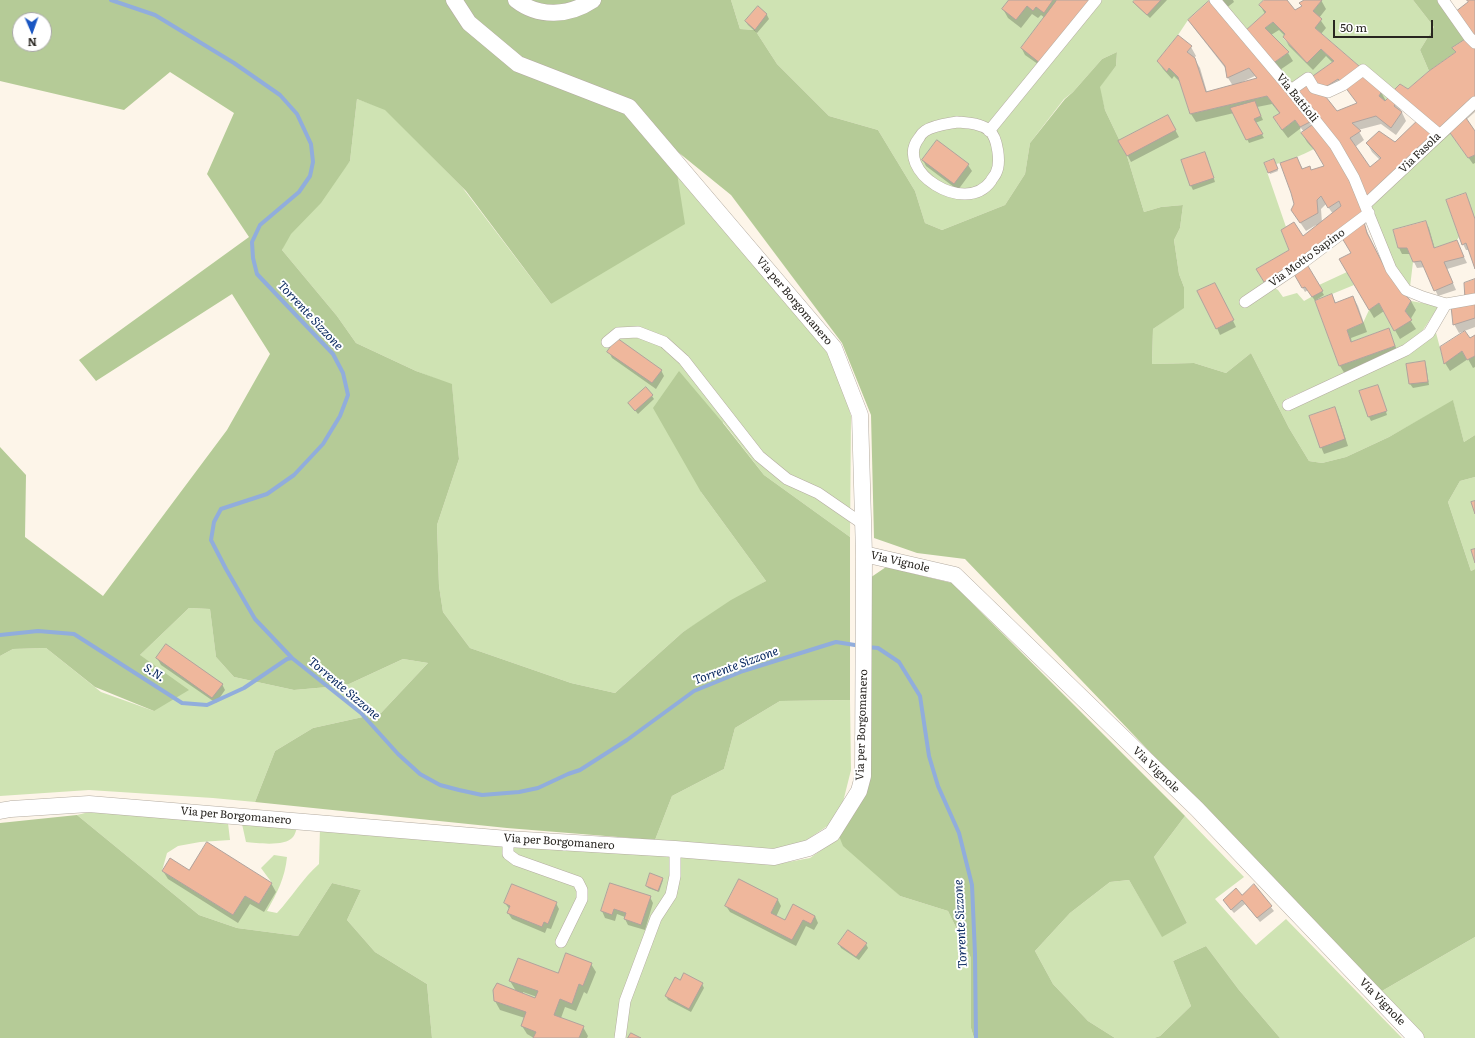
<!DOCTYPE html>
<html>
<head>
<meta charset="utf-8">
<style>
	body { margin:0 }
	#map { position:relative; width:1475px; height:1038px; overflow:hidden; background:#fdf5e9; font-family:Literata,serif }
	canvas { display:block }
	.north { position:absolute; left:12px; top:12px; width:40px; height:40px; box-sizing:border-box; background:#fff; border:1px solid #a9a8a6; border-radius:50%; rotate:178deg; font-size:11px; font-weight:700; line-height:16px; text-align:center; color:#282520 }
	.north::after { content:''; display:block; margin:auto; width:14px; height:18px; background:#1a56c2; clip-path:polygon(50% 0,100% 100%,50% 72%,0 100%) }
	.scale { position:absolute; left:1333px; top:20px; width:100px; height:18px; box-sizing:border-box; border:2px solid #282520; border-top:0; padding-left:5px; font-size:12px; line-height:14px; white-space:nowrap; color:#282520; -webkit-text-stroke:3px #fff; paint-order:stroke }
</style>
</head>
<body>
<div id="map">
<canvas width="1475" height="1038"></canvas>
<div class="north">N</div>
<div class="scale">50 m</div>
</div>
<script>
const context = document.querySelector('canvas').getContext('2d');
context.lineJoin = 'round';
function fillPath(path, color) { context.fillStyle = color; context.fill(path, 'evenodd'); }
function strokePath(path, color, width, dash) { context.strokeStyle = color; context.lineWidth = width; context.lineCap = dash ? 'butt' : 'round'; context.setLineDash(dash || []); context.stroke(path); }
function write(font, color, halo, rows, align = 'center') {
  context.font = font + ' Literata,serif'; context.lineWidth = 4; context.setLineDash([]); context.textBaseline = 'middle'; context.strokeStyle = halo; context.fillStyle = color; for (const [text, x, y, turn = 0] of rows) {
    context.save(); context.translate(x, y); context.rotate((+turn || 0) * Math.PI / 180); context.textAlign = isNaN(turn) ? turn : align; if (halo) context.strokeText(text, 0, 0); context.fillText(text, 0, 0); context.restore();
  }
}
const green = new Path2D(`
	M731 0H1208L1209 1 1188 20 1178 35 1157 61 1166 71 1169 68 1178 77 1190 114 1267 96 1280 113 1273 117 1282 130 1295 120 1300 127 1301 133 1314 149C1302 155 1289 161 1276 164L1273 159 1264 163 1286 227 1281 230 1289 250 1256 269 1264 282 1278 290 1283 297 1297 293 1304 301 1322 291 1319 285 1347 272 1354 285 1315 301 1339 366 1395 346 1389 328 1351 342 1347 330 1363 323 1369 310 1379 303 1394 331 1411 320 1405 311 1411 301 1439 306 1423 330 1403 348 1286 399 1290 407 1407 355 1427 340 1435 329 1444 363 1462 351 1467 360 1475 356V435L1464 442 1453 401 1389 437 1346 457 1322 463 1309 461 1289 428 1251 353 1226 373 1194 363 1152 364 1153 329 1184 307V287L1179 274 1174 240 1180 228 1183 205 1161 207 1144 212 1127 156 1105 110 1099 87 1116 66 1117 52 1102 59 1073 92 1064 99 1030 143 1025 174 1005 205 942 230 925 223 915 191 878 130 829 116 777 64 755 30 740 29Z
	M1220 0H1264L1259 5 1266 12 1245 31Z
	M1322 0H1413L1434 27 1420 50 1429 71 1408 89 1400 84 1385 101 1379 96 1382 91 1342 83 1359 66 1315 28 1313 11Z
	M1273 22 1285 34 1283 38 1307 63 1321 49 1334 61 1294 90 1272 64 1289 52 1265 28Z
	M357 99 385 109 462 187 551 304 676 173 767 275 835 363 851 416 850 537 764 475 723 422 701 492 766 581 683 632 615 693 571 683 470 648 443 612 439 586 437 525 459 459 452 385 416 371 356 343 337 316 282 250 287 236 350 161Z
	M1448 130 1468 158 1475 155V219L1466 193 1446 200 1459 237 1457 240 1434 248 1426 221 1393 230 1398 248H1407L1413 262 1410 287 1395 269 1368 205Z
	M1475 477V569L1471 571 1448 502 1460 481Z
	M189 608 210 609 216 657 234 677 294 690 339 686 349 684 403 659 428 663 381 713 313 728 275 751 255 802 213 798 89 790 0 796V656L13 649 46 648 101 692 154 711 140 655Z
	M850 700 851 770 840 814 829 825 796 847 771 849 655 840 672 796 724 769 735 728 780 701Z
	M89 812 150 815 228 823 230 840 200 842 178 846 167 853 162 871 233 915 245 896 259 904 272 883 261 868 274 855 287 857C285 878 277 893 267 911L277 913C292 897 303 878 319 864L320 828 590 849 745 863H783L810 858 830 844 839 836 900 896 948 911 971 958V1028L974 1038H432L427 984 375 952 347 920 361 890 332 883 298 936 237 928 199 915 77 815Z
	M1185 816 1244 877 1215 899 1256 945 1286 919 1402 1038H1280L1239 990 1206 946 1173 961 1191 1006 1160 1036 1154 1038H1115L1088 1021 1053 984 1035 951 1070 913 1110 882 1129 880 1162 936 1187 923 1154 857Z
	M242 824 297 828C296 830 295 835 293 837 285 847 257 843 246 842Z
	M1475 937V1038H1418L1375 995Z`);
const forest = new Path2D(`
	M0 0H731L740 29 755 30 777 64 829 116 878 130 915 191 925 223 942 230 1005 205 1025 174 1030 143 1065 99 1073 92 1102 59 1117 52 1116 66 1100 87 1105 110 1127 156 1144 212 1161 207 1183 205 1180 228 1174 240 1179 274 1184 287V308L1153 329 1152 364 1194 363 1226 373 1251 353 1289 428 1309 461 1322 463 1346 457 1389 437 1453 400 1464 442 1475 435V477L1460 481 1448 502 1471 571 1475 569V937L1375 995 1198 802 965 559 917 553 874 538 871 415 842 343 731 195 673 148 685 224 551 304 466 191 385 110 357 99 350 161 321 203 291 234 282 250 337 316 356 343 416 371 452 384 459 459 437 525 439 586 443 612 470 648 571 683 615 693 683 632 731 600 766 581 701 492 653 408 679 371 723 423 764 475 850 537V700L780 701 735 728 724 769 672 796 655 840 507 828 255 802 275 751 313 728 381 713 428 663 403 659 349 684 339 686 294 690 234 677 216 657 210 609 189 608 140 655 189 690 154 711 95 687 46 648 13 649 0 656V447L26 475 25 537 103 596 227 430 270 354 232 294 96 381 79 360 249 237 207 174 234 113 170 72 124 110 0 81ZM20 20H44V44H20Z
	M1413 0H1439L1466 39 1452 48 1456 52 1429 71 1420 50 1434 27Z
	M886 567 952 583 1185 816 1154 857 1187 923 1162 937 1129 880 1110 882 1070 913 1035 951 1053 984 1088 1021 1115 1038H974L971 1028V958L948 911 900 896 843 846 839 836 864 794V582Z
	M77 815 199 915 237 928 298 936 332 883 361 890 347 920 375 952 427 984 432 1038H0V823Z
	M1206 946 1239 990 1280 1038H1154L1160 1036 1191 1006 1173 961Z`);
const shadow = new Path2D(`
	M1010 0H1056L1057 2 1059 0 1045 69 1025 55 1022 49 1045 18 1041 15 1038 18 1032 14 1021 28 1008 18 1003 9Z
	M1136 0H1167L1150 18 1137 6 1134 2Z
	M1217 0H1233L1234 2 1225 9Z
	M1265 0H1285L1295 11 1303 7 1306 0H1321L1326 9 1319 18 1326 28 1321 34 1381 92 1386 101 1397 102 1406 121 1396 135 1381 124 1358 130 1364 140 1355 147 1370 168 1380 160 1372 152 1367 143H1395L1423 117 1408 90 1456 53 1454 48 1475 47V112L1466 120 1475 133V163L1473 164 1451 133 1373 204 1337 112 1358 104 1348 89 1347 90 1343 87 1321 92 1333 63 1326 56 1313 70 1289 46 1284 37 1285 36 1279 30 1271 35 1288 53 1293 61 1277 72 1251 40 1265 14 1260 5Z
	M1209 3 1309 122 1369 221 1364 225 1386 272 1411 301 1416 310 1410 320 1416 329 1400 339 1384 311 1374 318 1340 260 1352 253 1344 239 1307 266 1324 295 1316 300V301L1332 295 1336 303 1353 297 1358 306 1367 332 1351 338 1352 343 1388 330 1399 354 1345 374 1340 366 1316 300 1315 301 1308 290 1305 292 1295 274 1270 290 1257 269 1291 250 1303 237 1317 226 1316 225 1306 231 1297 218 1295 204 1297 158 1303 169 1311 171 1326 167 1320 157 1307 142 1302 133 1304 132 1301 128 1288 138 1279 126 1280 114 1272 104 1257 107 1263 120 1255 123 1264 138 1249 143 1234 113 1196 122 1191 114 1180 82 1174 76 1172 79 1163 69 1158 61 1191 47 1196 56 1194 58 1200 68 1207 92 1233 86 1228 78 1226 69 1194 28 1189 20ZM1255 76 1257 79 1242 83V82ZM1326 204 1333 214 1322 223 1321 209Z
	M758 7 767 15 769 19 757 33 748 25 746 22Z
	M1171 122 1179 137 1131 162 1120 141Z
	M1207 157 1215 182 1193 190 1191 186Z
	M923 160 968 165 972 171 958 190 926 166Z
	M1273 160 1278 171 1270 174 1265 164Z
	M1469 201 1475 219V266L1469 250H1466L1463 244Z
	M1426 222 1429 228 1435 249 1456 241 1467 263 1447 269 1456 290 1438 296 1425 267 1417 268 1410 254H1402L1399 248 1394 231Z
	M1475 280V327L1459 333 1454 324 1469 303Z
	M1218 290 1236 327 1220 335 1217 328Z
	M1475 336V367L1473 368 1468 359 1450 371 1445 363 1441 347Z
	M609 352 661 370 664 376 656 389 612 358Z
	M1424 362 1426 366 1429 385 1413 388 1410 384 1407 364Z
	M1378 386 1387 415 1371 421 1369 417Z
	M652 396 654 399 638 414 629 403Z
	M1334 409 1338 415 1348 446 1324 454 1321 447Z
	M157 658 222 684 225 690 216 703 161 665Z
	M163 871 190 872 271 883 276 892 264 912 250 904 238 923 168 879Z
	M662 879 663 880 659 892 648 888 647 886Z
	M739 880 778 900 781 906 776 917 785 922 815 916 818 923 814 930 806 926 796 946 730 912 726 906Z
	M611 884 650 897 653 903 645 930 628 925 625 919V917L617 914 615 921 605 918 602 911Z
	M1254 886 1274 911 1260 922 1245 904 1234 913 1226 904 1241 896Z
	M505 903H556L559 909 551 929 547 928 545 933 512 919 508 913 510 910Z
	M839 944H866L868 948 859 960 841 948Z
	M591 964 596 972 587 994 584 992 576 1011 565 1007 561 1018 583 1027 588 1036 587 1038H534L527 1034 522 1026 525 1018 500 1010 495 1001 516 991 510 981 559 975ZM523 992 537 997 536 999 523 994Z
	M681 981 702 984 704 988 691 1012 668 1000 666 996Z`);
const stream = new Path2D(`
	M111 0 155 15 234 63 280 95 297 114 311 144 313 162 310 176 299 192 260 225 252 242 253 258 257 274 333 354 343 373 348 395 340 416 323 444 294 475 267 494 221 509 214 522 211 540 226 569 255 619 292 658 361 713 398 754 420 774 440 785 459 790 482 795 519 792 538 788 568 774 580 770 627 740 694 691 743 671 836 642 861 646
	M0 635 38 631 74 634 182 703 207 705 244 688 287 659 292 658
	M867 647 878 648 899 662 920 696 929 756 938 786 959 833 972 885 975 954 976 1038`);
const building = new Path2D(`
	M1009 0H1053L1044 13 1036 7 1033 11 1027 6 1016 20 1002 9Z
	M1057 0H1090L1041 64 1021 48Z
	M1135 0H1161L1147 15 1133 2Z
	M1264 0H1287L1295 10 1302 6 1299 3 1304 0H1322L1313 11 1322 19 1315 28 1359 66 1342 83 1338 79 1324 88 1315 84 1310 78 1334 61 1321 49 1307 63 1283 37 1285 34 1273 22 1265 28 1289 52 1272 64 1245 31 1266 12 1259 5Z
	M1467 0H1475V37L1455 12 1468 2Z
	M1209 1 1296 103 1310 122 1300 127 1295 120 1282 130 1273 117 1280 113 1267 96 1190 114 1178 77 1169 68 1167 72 1157 61 1178 35 1192 46 1187 52 1195 58 1206 92 1257 78 1249 68 1227 78 1225 66 1188 20Z
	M758 6 767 14 755 30 745 21Z
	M1466 39 1475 46V99L1368 197 1294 90 1306 81 1322 92 1337 111 1357 103 1345 87 1364 74 1382 91 1379 96 1385 101 1390 96 1397 102 1394 106 1402 112 1391 128 1376 116 1352 123 1361 131 1350 138 1370 167 1381 158 1366 143 1379 131 1395 142 1423 115 1392 92 1400 84 1408 89 1429 71 1456 52 1452 48Z
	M1255 101 1261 116 1254 119 1263 134 1246 140 1230 108Z
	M1168 115 1176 130 1127 156 1118 141Z
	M1464 115 1475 131V155L1468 158 1448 130Z
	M1314 124 1333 148 1365 212 1307 255 1264 282 1256 269 1289 250 1281 230 1294 222 1303 236 1341 206 1339 201 1328 208 1321 196 1317 200 1318 213 1300 223 1291 210 1294 204 1291 193 1280 163 1297 157 1302 169 1310 166 1311 170 1324 166 1314 149 1301 133Z
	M937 140 969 164 954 184 922 160Z
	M1205 152 1214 178 1190 186 1181 160Z
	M1274 159 1278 169 1268 173 1264 163Z
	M1466 193 1475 219V269L1466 243 1462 245 1446 200Z
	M1426 221 1434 248 1457 240 1464 257 1444 262 1453 283 1434 291 1421 261 1413 262 1407 248H1398L1393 230Z
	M1364 222 1367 233 1385 268 1398 287 1411 301 1405 311 1412 320 1394 331 1379 303 1369 310 1339 259 1351 253 1342 238Z
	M1308 266 1323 291 1312 297 1305 287 1302 288 1294 274Z
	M1475 279V297L1465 299 1464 283Z
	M1215 283 1234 320 1216 329 1197 291Z
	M1332 294 1335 303 1353 296 1363 323 1347 330 1351 342 1389 328 1395 346 1339 366 1315 301Z
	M1475 301V318L1453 325 1451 306Z
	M1465 331 1470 338 1475 335V356L1467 360 1462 351 1444 364 1440 347Z
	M617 338 662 370 652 383 607 352Z
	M1425 361 1428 382 1409 384 1406 364Z
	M1378 385 1387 411 1368 417 1359 391Z
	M646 387 653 395 635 411 628 403Z
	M1335 407 1345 439 1320 448 1309 416Z
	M1475 501V514L1471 502Z
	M1475 549V563L1471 550Z
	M166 644 223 684 212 698 156 658Z
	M207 842 272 883 259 904 245 896 233 915 162 871 170 858 189 870Z
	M650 873 663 878 658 891 646 886Z
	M739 879 778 899 771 913 785 920 793 904 815 916 811 924 803 920 792 940 725 906Z
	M610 883 651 896 641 925 624 919 626 913 614 909 612 915 601 911Z
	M512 884 557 902 548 924 544 922 542 927 507 913 510 906 504 903Z
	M1254 884 1272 906 1257 918 1242 900 1231 910 1223 900 1236 888 1242 895Z
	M848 930 867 943 856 957 838 944Z
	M566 953 592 963 583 986 579 984 572 1004 560 999 554 1015 584 1026 579 1038H533L536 1032 521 1026 526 1012 494 1001 493 990 497 983 535 998 538 991 509 981 518 958 558 973Z
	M684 973 703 983 689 1009 665 996 675 977 680 980Z
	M631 1033 641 1038H628Z`);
const street = new Path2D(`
	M1215 0 1291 90 1335 145 1354 178 1391 269 1406 290 1423 297 1446 304 1475 299
	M1443 0 1469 37 1475 43
	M1291 90 1308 78 1314 88 1328 92 1343 85 1363 70 1440 135
	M957 122C968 123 979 123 989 130 998 138 1001 163 996 173 995 176 992 178 991 181 965 217 893 170 919 138 920 136 922 133 925 131 934 125 946 124 957 122Z
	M989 131 1096 0
	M1366 204 1475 102
	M1245 302 1297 267 1369 213
	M607 342 618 333 638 332 664 342 684 360 759 456 787 479 818 493 863 524
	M1288 405 1406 350 1429 333 1446 304
	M508 839V854L516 860 578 882 582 890V899L561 942
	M620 1038 625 1001 656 918 671 895 675 876V849`);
const secondary = new Path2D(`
	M516 0C539 18 569 16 593 0
	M864 554 955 575 1197 809 1416 1038
	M0 811 11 809 89 804 508 839 675 849 774 857 809 848 832 834 859 791 863 776 864 554 860 415 834 348 629 107 518 64 469 23 454 0`);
const streetNames = [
	["Via Battioli",1297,98,51],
	["Via Fasola",1420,153,-44],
	["Via Motto Sapino",1307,258,-36],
	["Via per Borgomanero",794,301,50],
	["Via Vignole",900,562,13],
	["Via per Borgomanero",862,725,-88],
	["Via Vignole",1156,770,44],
	["Via per Borgomanero",236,816,5],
	["Via per Borgomanero",559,842,4],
	["Via Vignole",1382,1002,46]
];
const waterNames = [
	["Torrente Sizzone",310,316,47],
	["Torrente Sizzone",736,666,-20],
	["S.N.",154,673,32],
	["Torrente Sizzone",344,689,40],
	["Torrente Sizzone",961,924,-93]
];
fillPath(green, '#cfe3b3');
fillPath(forest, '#b5cb97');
fillPath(shadow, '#0003');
strokePath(stream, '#91addc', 4);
fillPath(building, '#efb79c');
strokePath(building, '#b0a39d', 1);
strokePath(street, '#b4aca1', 12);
strokePath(secondary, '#b4aca1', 17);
strokePath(street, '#fff', 11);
strokePath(secondary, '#fff', 16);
write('11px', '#282520', '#fff', streetNames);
write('italic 12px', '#0a2960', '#fff', waterNames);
</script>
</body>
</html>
